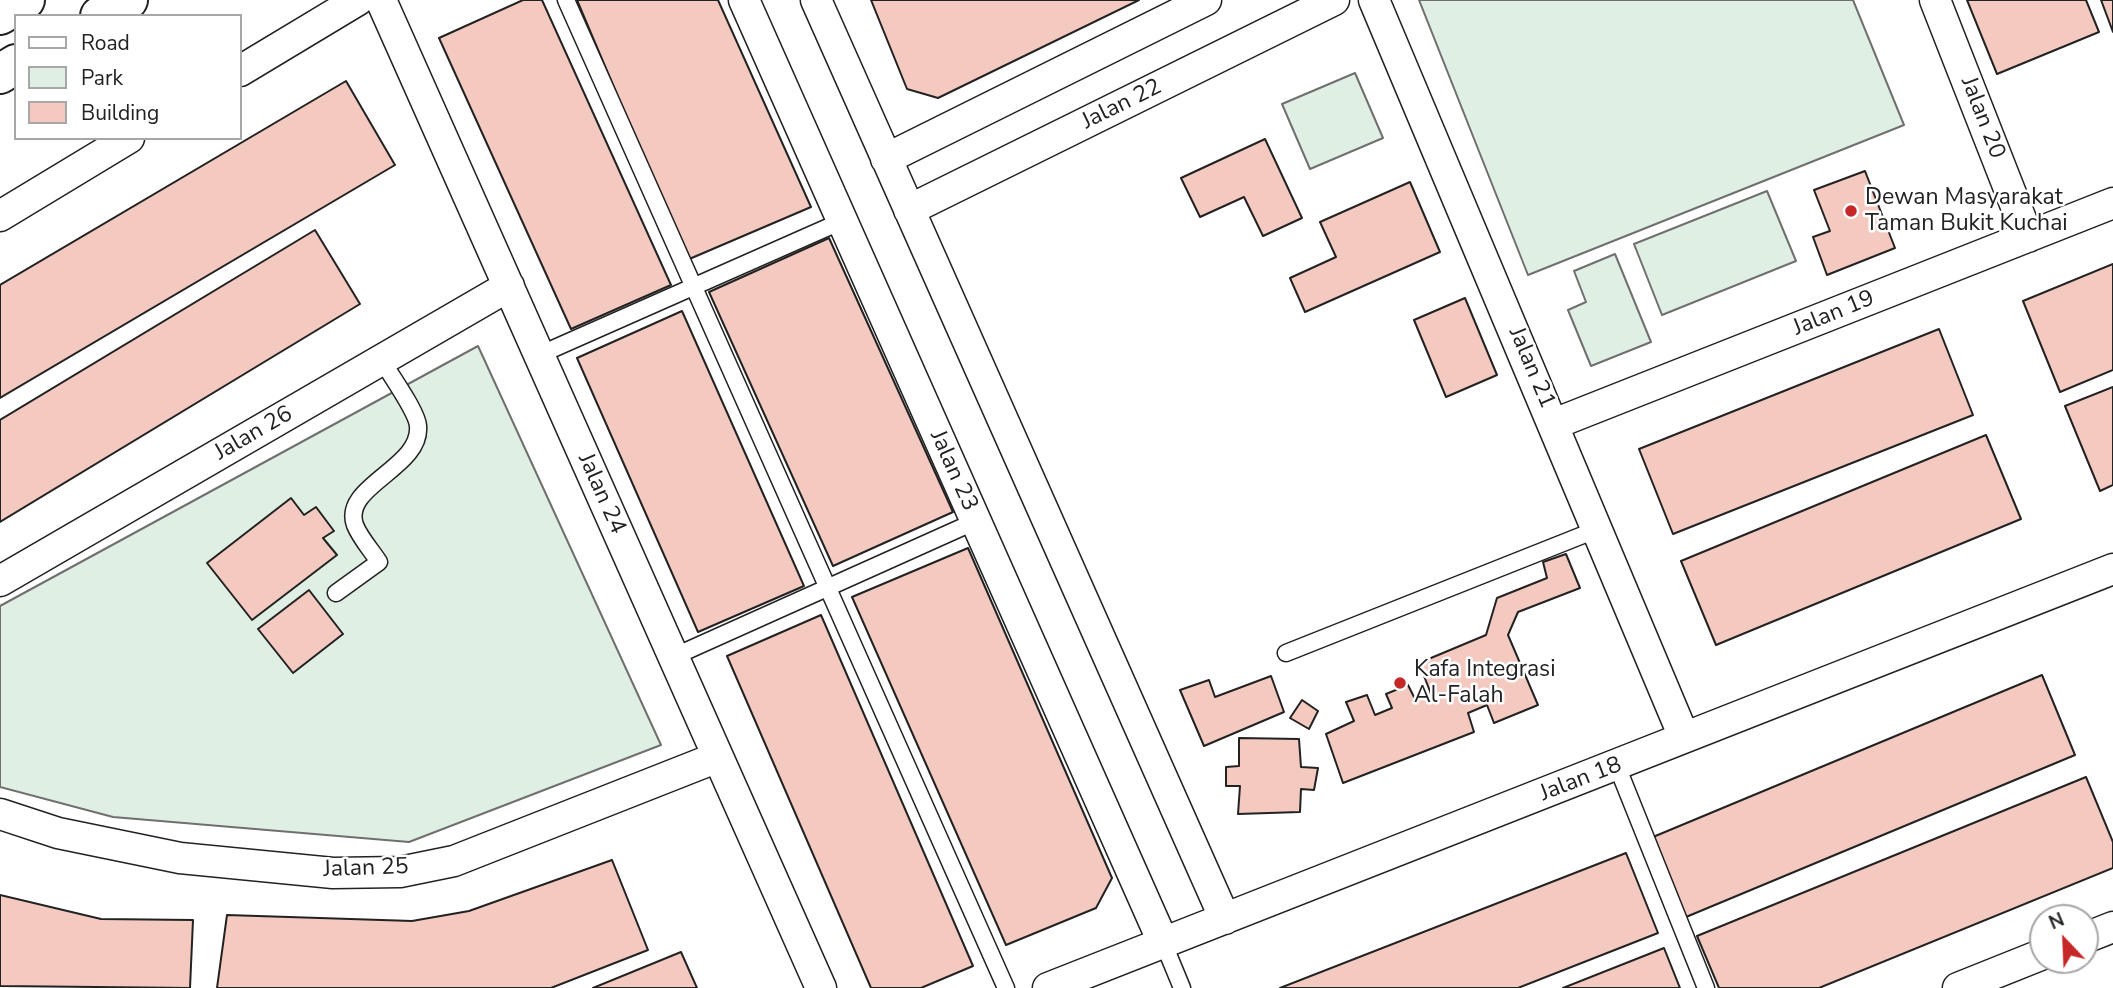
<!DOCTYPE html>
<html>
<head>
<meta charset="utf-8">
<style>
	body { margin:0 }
	#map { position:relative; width:2113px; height:988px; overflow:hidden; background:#fff; font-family:"Nunito Sans",sans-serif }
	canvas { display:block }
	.legend { position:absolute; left:14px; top:14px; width:228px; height:126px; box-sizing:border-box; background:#fff; border:2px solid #a7a7a7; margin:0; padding:9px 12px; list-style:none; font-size:21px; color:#222 }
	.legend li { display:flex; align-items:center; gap:14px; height:35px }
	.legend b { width:35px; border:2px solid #a7a7a7 }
	.north { position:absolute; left:2029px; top:904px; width:70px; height:70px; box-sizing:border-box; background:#fff; border:2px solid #a7a7a7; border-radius:50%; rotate:337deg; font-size:19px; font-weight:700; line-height:28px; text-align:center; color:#222 }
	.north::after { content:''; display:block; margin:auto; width:24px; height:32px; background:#c62828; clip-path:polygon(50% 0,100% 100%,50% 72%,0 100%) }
</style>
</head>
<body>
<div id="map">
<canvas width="2113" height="988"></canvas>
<ul class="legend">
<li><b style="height:9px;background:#fff"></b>Road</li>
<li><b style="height:19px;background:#e0efe3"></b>Park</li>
<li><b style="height:19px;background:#f3c9c0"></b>Building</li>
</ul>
<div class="north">N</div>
</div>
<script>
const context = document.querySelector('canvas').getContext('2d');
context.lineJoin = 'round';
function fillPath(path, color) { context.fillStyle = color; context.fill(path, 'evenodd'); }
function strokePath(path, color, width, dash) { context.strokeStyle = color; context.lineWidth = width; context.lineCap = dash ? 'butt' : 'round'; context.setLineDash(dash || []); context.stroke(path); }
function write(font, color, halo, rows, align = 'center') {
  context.font = font + ' "Nunito Sans",sans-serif'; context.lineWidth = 5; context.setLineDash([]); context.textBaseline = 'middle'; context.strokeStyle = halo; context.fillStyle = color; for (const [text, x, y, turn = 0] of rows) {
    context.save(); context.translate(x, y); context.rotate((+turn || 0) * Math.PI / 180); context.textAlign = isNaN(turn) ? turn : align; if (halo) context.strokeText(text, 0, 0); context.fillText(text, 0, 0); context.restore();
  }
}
const green = new Path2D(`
	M1419 0H1853L1904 125 1528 275Z
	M1355 73 1383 138 1310 169 1282 104Z
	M1767 191 1796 261 1662 315 1634 244Z
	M1615 254 1651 342 1591 366 1568 310 1586 302 1574 271Z
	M478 346 661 745 409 842 113 817 0 787V606Z`);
const building = new Path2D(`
	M523 0H542L671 285 571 329 439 38Z
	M577 0H718L811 207 687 260Z
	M871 0H1139L938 98 907 89Z
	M1967 0H2086L2099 32 1997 74Z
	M2101 0H2113V32Z
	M346 81 395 165 0 398V285Z
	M1265 139 1302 218 1263 236 1244 197 1200 217 1181 178Z
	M1865 171 1895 248 1827 275 1813 237 1830 231 1814 190Z
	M1410 182 1440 252 1305 312 1290 278 1336 257 1320 222Z
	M315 230 360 304 0 522V420Z
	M829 238 953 512 833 566 709 292Z
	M2113 264V370L2060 392 2023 301Z
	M1465 298 1497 375 1446 397 1414 320Z
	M682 311 804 586 698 632 577 358Z
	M1939 329 1973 415 1673 534 1639 449Z
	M2113 387V485L2100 491 2065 406Z
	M1986 435 2021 519 1716 645 1681 561Z
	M291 498 304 515 316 507 334 531 323 538 337 555 252 620 207 563Z
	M968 548 1112 878 1096 908 1006 945 852 597Z
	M1566 554 1580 588 1518 612 1508 635 1538 705 1494 723 1487 705 1468 713 1474 732 1343 783 1326 734 1354 721 1346 702 1367 695 1375 715 1392 708 1386 694 1408 685 1415 699 1431 694 1419 663 1486 635 1497 598 1547 578 1543 562Z
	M309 590 343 634 293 673 258 629Z
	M821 615 973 966 921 988H871L727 656Z
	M2042 675 2075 755 1686 917 1653 837Z
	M1271 676 1284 712 1204 746 1180 690 1209 680 1215 697Z
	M1302 700 1318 711 1309 729 1290 718Z
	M1239 738 1299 739 1301 767 1318 768 1314 790 1301 789 1300 812 1238 814 1240 786H1226V767L1239 766Z
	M2086 777 2113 842V868L1819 988H1719L1697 936Z
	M1626 853 1658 933 1518 988H1280Z
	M612 860 648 950 551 988H217L227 915 412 921 469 911Z
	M0 895 101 919 193 920 190 988 0 986Z
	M1664 948 1680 988H1563Z
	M681 952 697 988H593Z`);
const service = new Path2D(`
	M566 0 1006 988
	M539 355 842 221
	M336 593 379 562C372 551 360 538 355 525 341 486 422 468 418 426 417 411 390 375 382 360
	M1286 653 1598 529
	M673 657 976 521
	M1617 766 1706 988
	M1163 942 1182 988`);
const minor = new Path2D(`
	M381 0 821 988
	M744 0 1163 942
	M816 0 1225 919
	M1374 0 1684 737
	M1935 0 2028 237
	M240 71 358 0
	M886 159 1206 0
	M909 210 1334 0
	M0 216 129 138
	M1554 424 2113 203
	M0 581 509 286
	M0 814 58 833 180 858 333 873 400 872 454 861 718 757
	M2085 938 2113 927
	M1048 988 2113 569
	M1958 988 2043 954`);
const primary = new Path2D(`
	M0 15 25 0
	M100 16 128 0
	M0 74 16 64`);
const markers = [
	[1851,211,7,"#c62828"],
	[1400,683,7,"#c62828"]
];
const streetNames = [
	["Jalan 22",1122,105,-26],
	["Jalan 20",1982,118,69],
	["Jalan 19",1834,314,-22],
	["Jalan 21",1531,368,67],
	["Jalan 26",254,434,-30],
	["Jalan 23",953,471,66],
	["Jalan 24",601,494,66],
	["Jalan 18",1581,780,-21],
	["Jalan 25",366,869,-2]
];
const poiNames = [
	["Dewan Masyarakat",1865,198],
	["Taman Bukit Kuchai",1865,224],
	["Kafa Integrasi",1414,670],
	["Al-Falah",1414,696]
];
fillPath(green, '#e0efe3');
strokePath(green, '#6f6f6f', 2);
fillPath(building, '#f3c9c0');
strokePath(building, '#222', 2);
strokePath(service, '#222', 19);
strokePath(minor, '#222', 33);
strokePath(primary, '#222', 42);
strokePath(service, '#fff', 16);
strokePath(minor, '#fff', 30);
strokePath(primary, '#fff', 38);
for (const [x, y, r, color] of markers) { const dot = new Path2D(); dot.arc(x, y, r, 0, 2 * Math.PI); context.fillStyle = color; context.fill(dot); strokePath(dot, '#fff', 2.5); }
write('23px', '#222', '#fff', streetNames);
write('23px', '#222', '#fff', poiNames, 'left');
</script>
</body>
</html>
